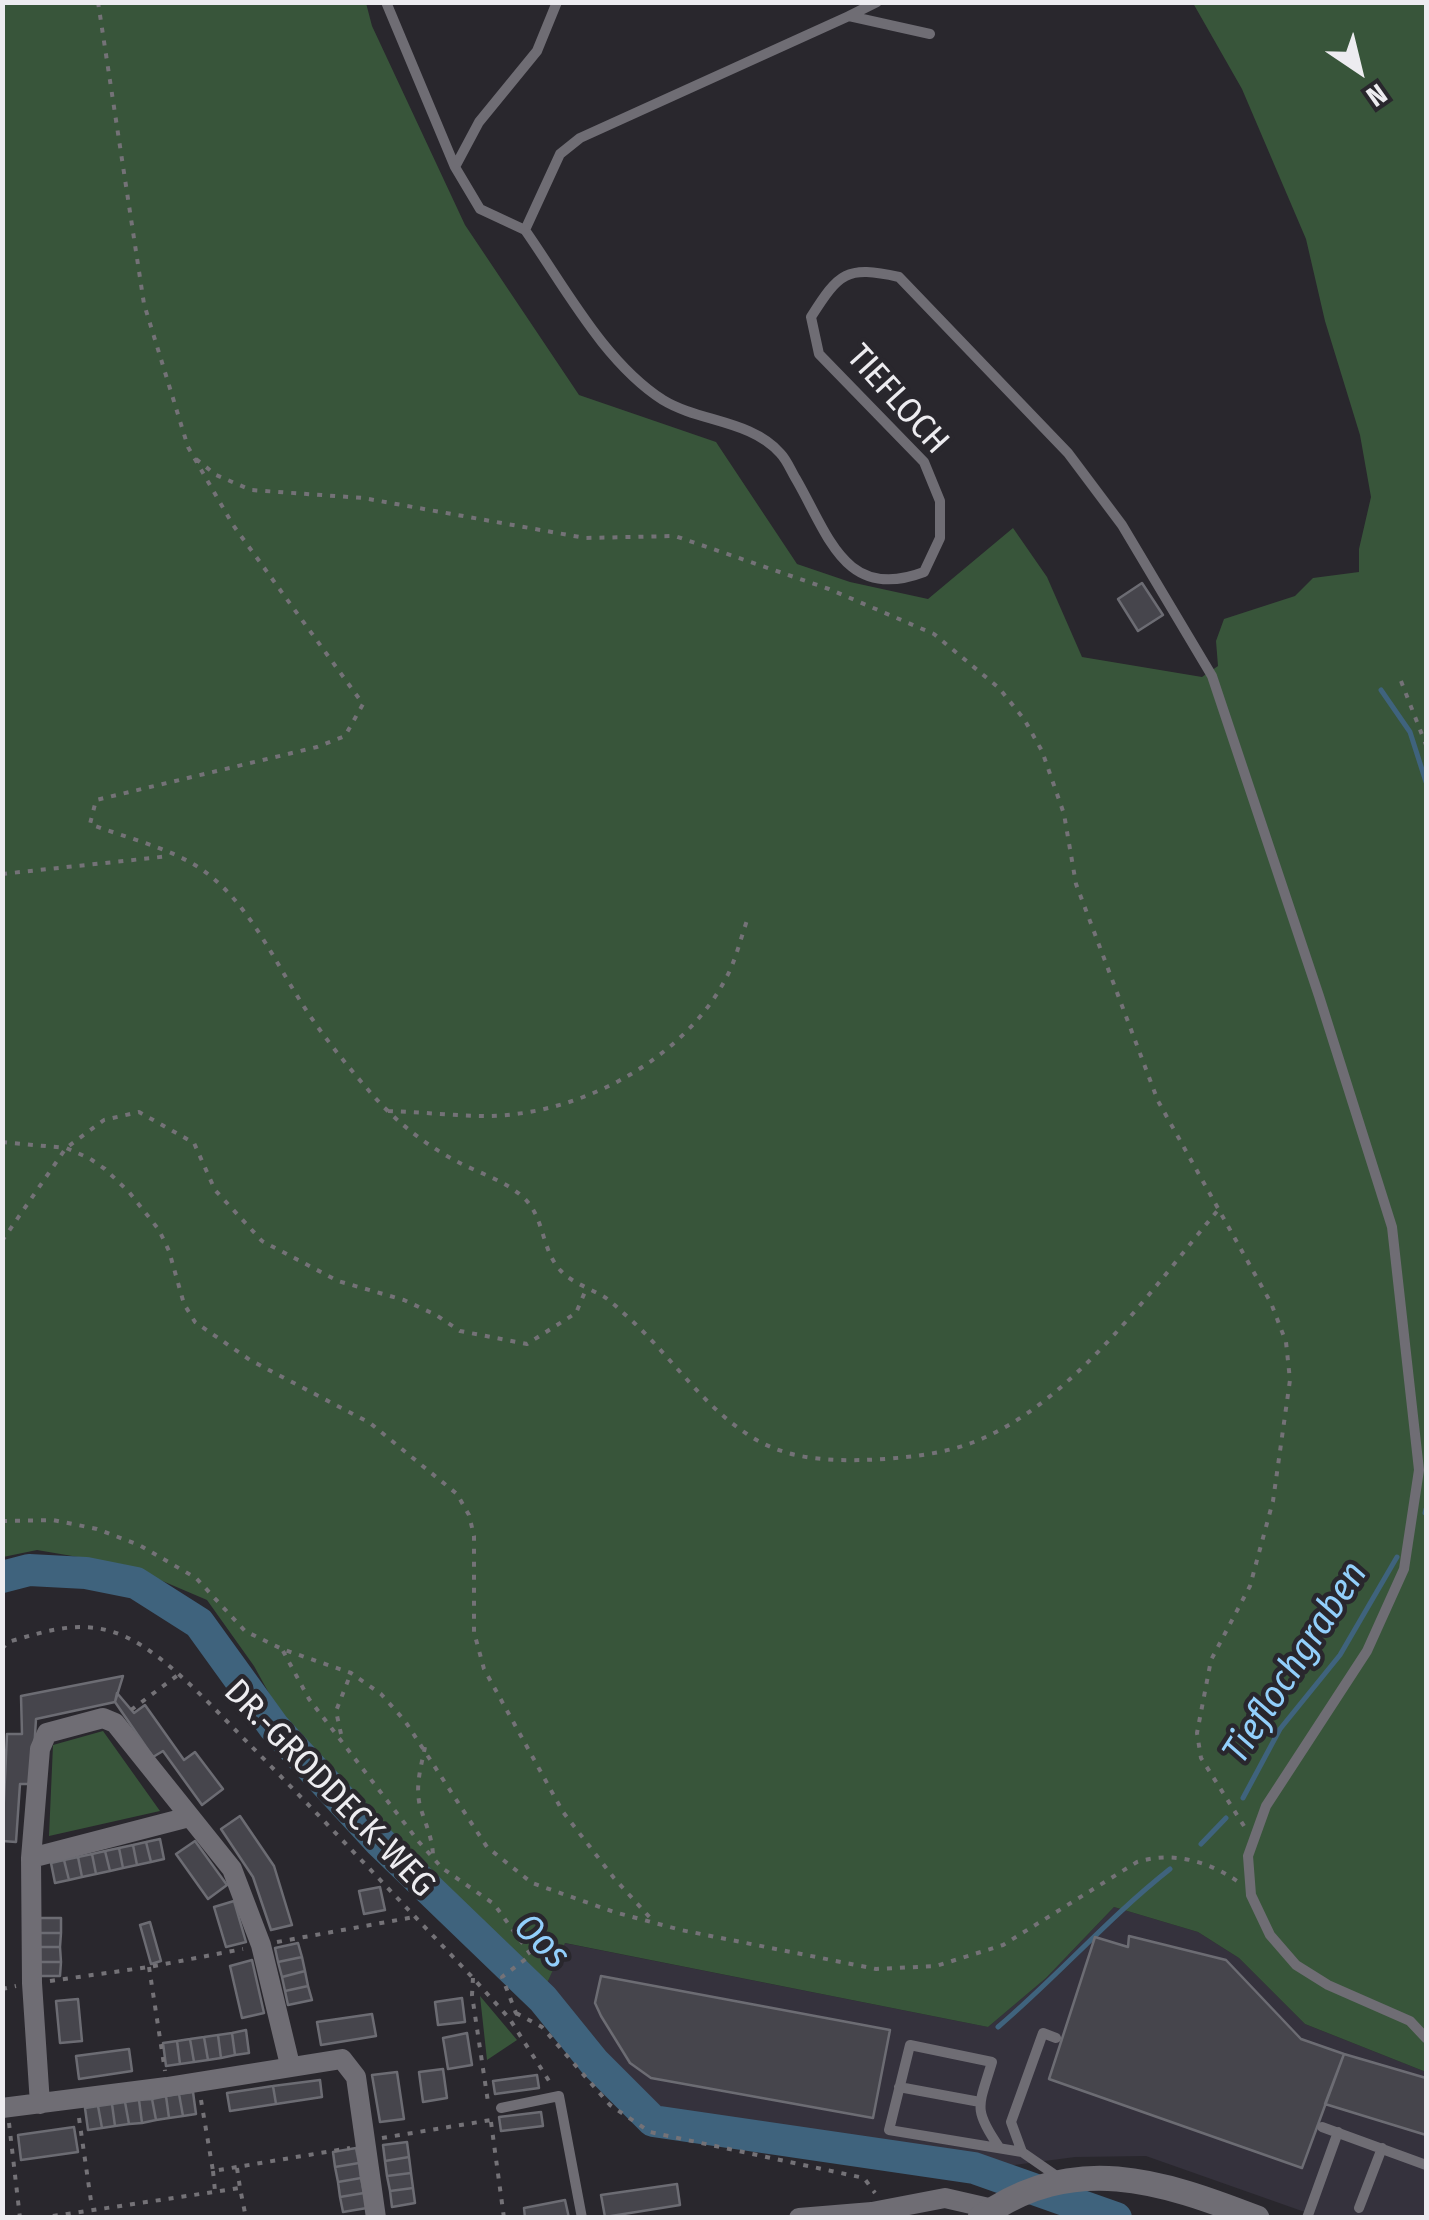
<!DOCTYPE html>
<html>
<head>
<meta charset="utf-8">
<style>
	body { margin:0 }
	#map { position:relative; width:1429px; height:2220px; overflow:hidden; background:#29272d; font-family:"Fira Sans Condensed",sans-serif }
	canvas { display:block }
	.frame { position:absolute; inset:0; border:5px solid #edecf0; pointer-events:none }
	.north { position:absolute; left:1309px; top:20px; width:100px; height:100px; -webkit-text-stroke:8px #29272d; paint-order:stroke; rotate:145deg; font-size:28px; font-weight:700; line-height:40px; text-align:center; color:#edecf0 }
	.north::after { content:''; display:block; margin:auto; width:35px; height:45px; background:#edecf0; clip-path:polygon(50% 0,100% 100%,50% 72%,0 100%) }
</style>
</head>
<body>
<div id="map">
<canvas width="1429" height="2220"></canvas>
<div class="frame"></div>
<div class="north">N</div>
</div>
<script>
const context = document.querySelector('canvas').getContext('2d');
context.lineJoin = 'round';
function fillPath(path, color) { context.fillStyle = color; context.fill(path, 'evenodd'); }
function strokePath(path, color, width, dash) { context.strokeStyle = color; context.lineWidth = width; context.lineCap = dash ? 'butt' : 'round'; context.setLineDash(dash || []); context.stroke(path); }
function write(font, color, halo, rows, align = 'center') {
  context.font = font + ' "Fira Sans Condensed",sans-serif'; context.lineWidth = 9; context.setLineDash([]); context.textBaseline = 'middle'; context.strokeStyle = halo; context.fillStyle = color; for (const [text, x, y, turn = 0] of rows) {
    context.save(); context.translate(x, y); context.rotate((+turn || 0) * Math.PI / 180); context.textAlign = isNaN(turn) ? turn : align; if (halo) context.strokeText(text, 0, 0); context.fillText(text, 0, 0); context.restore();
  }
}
const built = new Path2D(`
	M1114 1907 1198 1932 1239 1958 1305 2024 1426 2072V2217H1319L1146 2156 1075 2157 999 2167 652 2112 544 1990 564 1943 988 2027 1046 1978Z`);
const green = new Path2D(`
	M3 3H366L372 26 465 225 579 395 716 442 797 564 850 582 928 599 1013 528 1047 577 1082 657 1202 677 1218 666 1216 641 1224 619 1295 596 1313 578 1359 572V549L1371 497 1360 435 1325 321 1306 239 1242 89 1193 3H1426V2072L1305 2024 1239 1958 1198 1932 1114 1907 1046 1978 988 2027 565 1943 544 1990 349 1802 286 1724 254 1666 207 1600 125 1565 37 1550 3 1557Z
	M103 1731 160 1811 49 1836 53 1745Z
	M480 1996 517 2040 487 2060Z`);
const stream = new Path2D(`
	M1381 690 1410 732 1426 782
	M1425 1513 1426 1509
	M1243 1798 1280 1729 1340 1655 1397 1557
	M1201 1844 1226 1818
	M998 2027C1058 1976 1108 1918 1170 1869`);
const river = new Path2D(`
	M2 1577 29 1570 86 1573 136 1583 199 1623 274 1727 379 1841 543 1999 594 2062 653 2121 974 2168 1116 2218`);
const building = new Path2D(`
	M1142 583 1163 615 1138 631 1118 599Z
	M123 1676 115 1702 36 1719 32 1784H20L16 1842 2 1841 7 1734H22L21 1696Z
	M117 1693 134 1713 145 1705 184 1760 195 1752 223 1789 202 1805 163 1751 153 1757 115 1702Z
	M240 1816 274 1866 292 1925 271 1930 253 1877 221 1829Z
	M160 1839 164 1859 151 1862 146 1842Z
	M195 1841 227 1885 208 1899 176 1854Z
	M146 1842 151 1862 137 1865 133 1845Z
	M133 1845 137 1865 123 1868 119 1848Z
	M119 1848 123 1868 110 1871 105 1851Z
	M105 1851 110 1871 96 1874 92 1854Z
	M92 1854 96 1874 82 1877 78 1857Z
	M78 1857 82 1877 69 1880 64 1860Z
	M64 1860 69 1880 55 1883 51 1863Z
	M380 1887 385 1910 364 1914 359 1891Z
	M234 1901 246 1942 226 1947 214 1907Z
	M36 1918H61V1933H36Z
	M150 1922 161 1961 151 1964 140 1925Z
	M36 1933H61L60 1947H36Z
	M1129 1936 1226 1960 1301 2039 1344 2054 1302 2168 1049 2079 1095 1937 1128 1947Z
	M298 1943 302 1957 278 1962 275 1948Z
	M36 1947H60L61 1962H36Z
	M302 1957 305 1971 282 1977 278 1962Z
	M252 1960 264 2013 242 2018 230 1966Z
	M36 1962H61L60 1976H36Z
	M305 1971 308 1986 285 1991 282 1977Z
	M601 1976 890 2030 873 2118 651 2078 630 2063 601 2016 595 2003Z
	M308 1986 312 2000 288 2005 285 1991Z
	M462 1998 465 2022 438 2025 435 2002Z
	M78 1999 82 2041 60 2043 56 2001Z
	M372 2014 376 2036 321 2045 317 2022Z
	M246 2030 249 2053 235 2055 232 2033Z
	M232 2033 235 2055 221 2058 218 2035Z
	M467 2033 472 2065 448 2069 443 2038Z
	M218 2035 221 2058 208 2060 204 2037Z
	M204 2037 208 2060 194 2062 190 2039Z
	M190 2039 194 2062 180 2064 177 2041Z
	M177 2041 180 2064 166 2066 163 2043Z
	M129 2049 132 2071 79 2079 76 2056Z
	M1344 2054 1426 2078V2135L1325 2104Z
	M443 2069 447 2098 423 2102 419 2072Z
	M397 2072 404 2119 380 2122 372 2075Z
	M537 2075 539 2088 495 2094 493 2081Z
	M320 2080 322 2097 276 2104 273 2086Z
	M273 2086 276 2104 230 2111 227 2093Z
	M193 2092 196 2114 183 2116 179 2094Z
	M179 2094 183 2116 169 2118 166 2096Z
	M166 2096 169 2118 156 2120 152 2099Z
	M152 2099 156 2120 142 2123 139 2100Z
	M139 2100 142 2123 129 2124 125 2102Z
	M125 2102 129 2124 115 2126 112 2104Z
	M112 2104 115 2126 102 2128 98 2106Z
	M98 2106 102 2128 88 2130 85 2108Z
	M541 2112 543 2126 501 2131 499 2117Z
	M74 2127 78 2152 21 2160 18 2135Z
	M407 2142 409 2157 385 2161 383 2145Z
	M356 2148 359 2163 335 2167 333 2152Z
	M409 2157 411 2173 387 2176 385 2161Z
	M359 2163 361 2178 338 2182 335 2167Z
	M411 2173 413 2188 390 2191 387 2176Z
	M361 2178 364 2193 340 2197 338 2182Z
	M677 2184 680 2205 605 2217 601 2195Z
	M413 2188 415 2203 392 2207 390 2191Z
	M364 2193 367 2208 343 2212 340 2197Z
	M565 2200 569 2218H525L524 2208Z`);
const path = new Path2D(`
	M98 2 144 304 188 447 233 525 363 704 345 736 317 747 96 800 90 824C129 839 176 849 208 874 250 907 273 958 301 1002 321 1034 345 1063 370 1092 394 1120 425 1145 458 1162 479 1173 506 1181 524 1198 545 1218 541 1250 561 1271 572 1283 592 1289 606 1298 614 1304 621 1311 629 1318 669 1354 701 1404 747 1434 782 1458 822 1461 862 1460 897 1459 941 1455 974 1442 1072 1404 1152 1289 1218 1210
	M196 459 216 475 251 490 363 498 585 538 675 536 829 589 934 634 999 688 1024 719 1042 751 1064 814 1076 884 1158 1101 1271 1303 1286 1342 1290 1380 1273 1501 1250 1586 1211 1660 1197 1733 1201 1758 1244 1826
	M1401 681 1426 745
	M2 874 170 856
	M388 1111C421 1112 455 1116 488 1116 578 1115 682 1061 725 980 736 961 741 936 749 915
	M2 1142 66 1148 89 1158 105 1169 129 1192 159 1230 169 1251 184 1304 195 1322 250 1360 370 1423 457 1494 469 1515 474 1536V1632L484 1669 563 1812 614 1878 653 1921
	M2 1241 66 1148 104 1120 139 1112 194 1143 215 1190 262 1241 338 1281 404 1300 436 1315 460 1331 527 1344 576 1313 587 1287
	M2 1521 53 1520 97 1529 139 1545 196 1578 245 1631 282 1649 351 1673 381 1694 405 1721 487 1847 532 1883 614 1912 681 1930 876 1969 936 1966 1003 1945 1137 1862C1172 1851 1208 1861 1237 1881
	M2 1649 8 1642C49 1630 85 1618 126 1637 168 1656 219 1714 252 1747 327 1823 400 1901 473 1978L509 2018 551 2084
	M283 1651 309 1699 419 1842 442 1868 494 1904 531 1955 502 1977 516 2013 509 2018
	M131 1710 178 1675
	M341 1734 336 1711 351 1673
	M425 1747C421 1767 415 1786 420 1806 425 1823 432 1836 433 1855
	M277 1942 414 1917
	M149 1967 165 2071
	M473 1978 472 1995 488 2102
	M50 1981 149 1967 243 1949
	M2 1989 16 1986
	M516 2013 542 2027 610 2105 650 2132 864 2178 875 2193
	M201 2100 213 2171 350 2148
	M79 2118 92 2208
	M491 2122 504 2218
	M9 2123 20 2218
	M382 2138 491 2120
	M237 2168 240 2188
	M213 2171 215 2191
	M40 2218 240 2188 246 2218`);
const service = new Path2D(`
	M386 2 455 167 480 209 525 230 560 154 580 138 849 16
	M877 2 849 16 930 34
	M455 167 479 122 537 51 557 2
	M525 230C565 287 604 362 663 400 699 422 751 420 780 453 787 460 791 471 796 479 829 536 845 602 924 572L940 538V501L924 462 819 354 811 317C839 273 846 265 899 277L1068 453 1122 525 1212 676 1319 996 1392 1227 1419 1470 1404 1569 1367 1651 1266 1806 1248 1856 1251 1895 1270 1935 1296 1965 1328 1985 1410 2021 1426 2038
	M1056 2038 1043 2033 1011 2122 1022 2152 1058 2177
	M899 2087 980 2102
	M501 2108 559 2096 582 2218
	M1322 2127 1426 2165
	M999 2147C972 2108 979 2106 992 2062L910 2045 889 2130 1022 2152
	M1359 2208 1382 2148
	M1307 2218 1338 2132`);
const minor = new Path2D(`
	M31 1858 189 1817
	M40 2104 32 1983 31 1858 40 1749 47 1733 103 1718 115 1723 232 1869 261 1945 290 2065
	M2 2108 167 2087 342 2059 356 2077 376 2218
	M799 2218 872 2212 945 2198 993 2209`);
const tertiary = new Path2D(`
	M980 2218C1073 2151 1161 2181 1257 2218`);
const streetNames = [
	["TIEFLOCH",897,400,48],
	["DR.-GRODDECK-WEG",329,1789,46]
];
const waterNames = [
	["Tieflochgraben",1296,1663,-57],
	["Oos",541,1942,44]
];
fillPath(built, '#35323d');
fillPath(green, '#38553a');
strokePath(stream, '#3f637d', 5);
strokePath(river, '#3f637d', 32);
fillPath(building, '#46454c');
strokePath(building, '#6c6c73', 2.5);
strokePath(path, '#747277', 4, [5, 8]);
strokePath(service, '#6f6d74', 10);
strokePath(minor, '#6f6d74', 20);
strokePath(tertiary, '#6f6d74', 25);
write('35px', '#edecf0', '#29272d', streetNames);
write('italic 38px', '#92cffb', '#29272d', waterNames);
</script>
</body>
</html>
